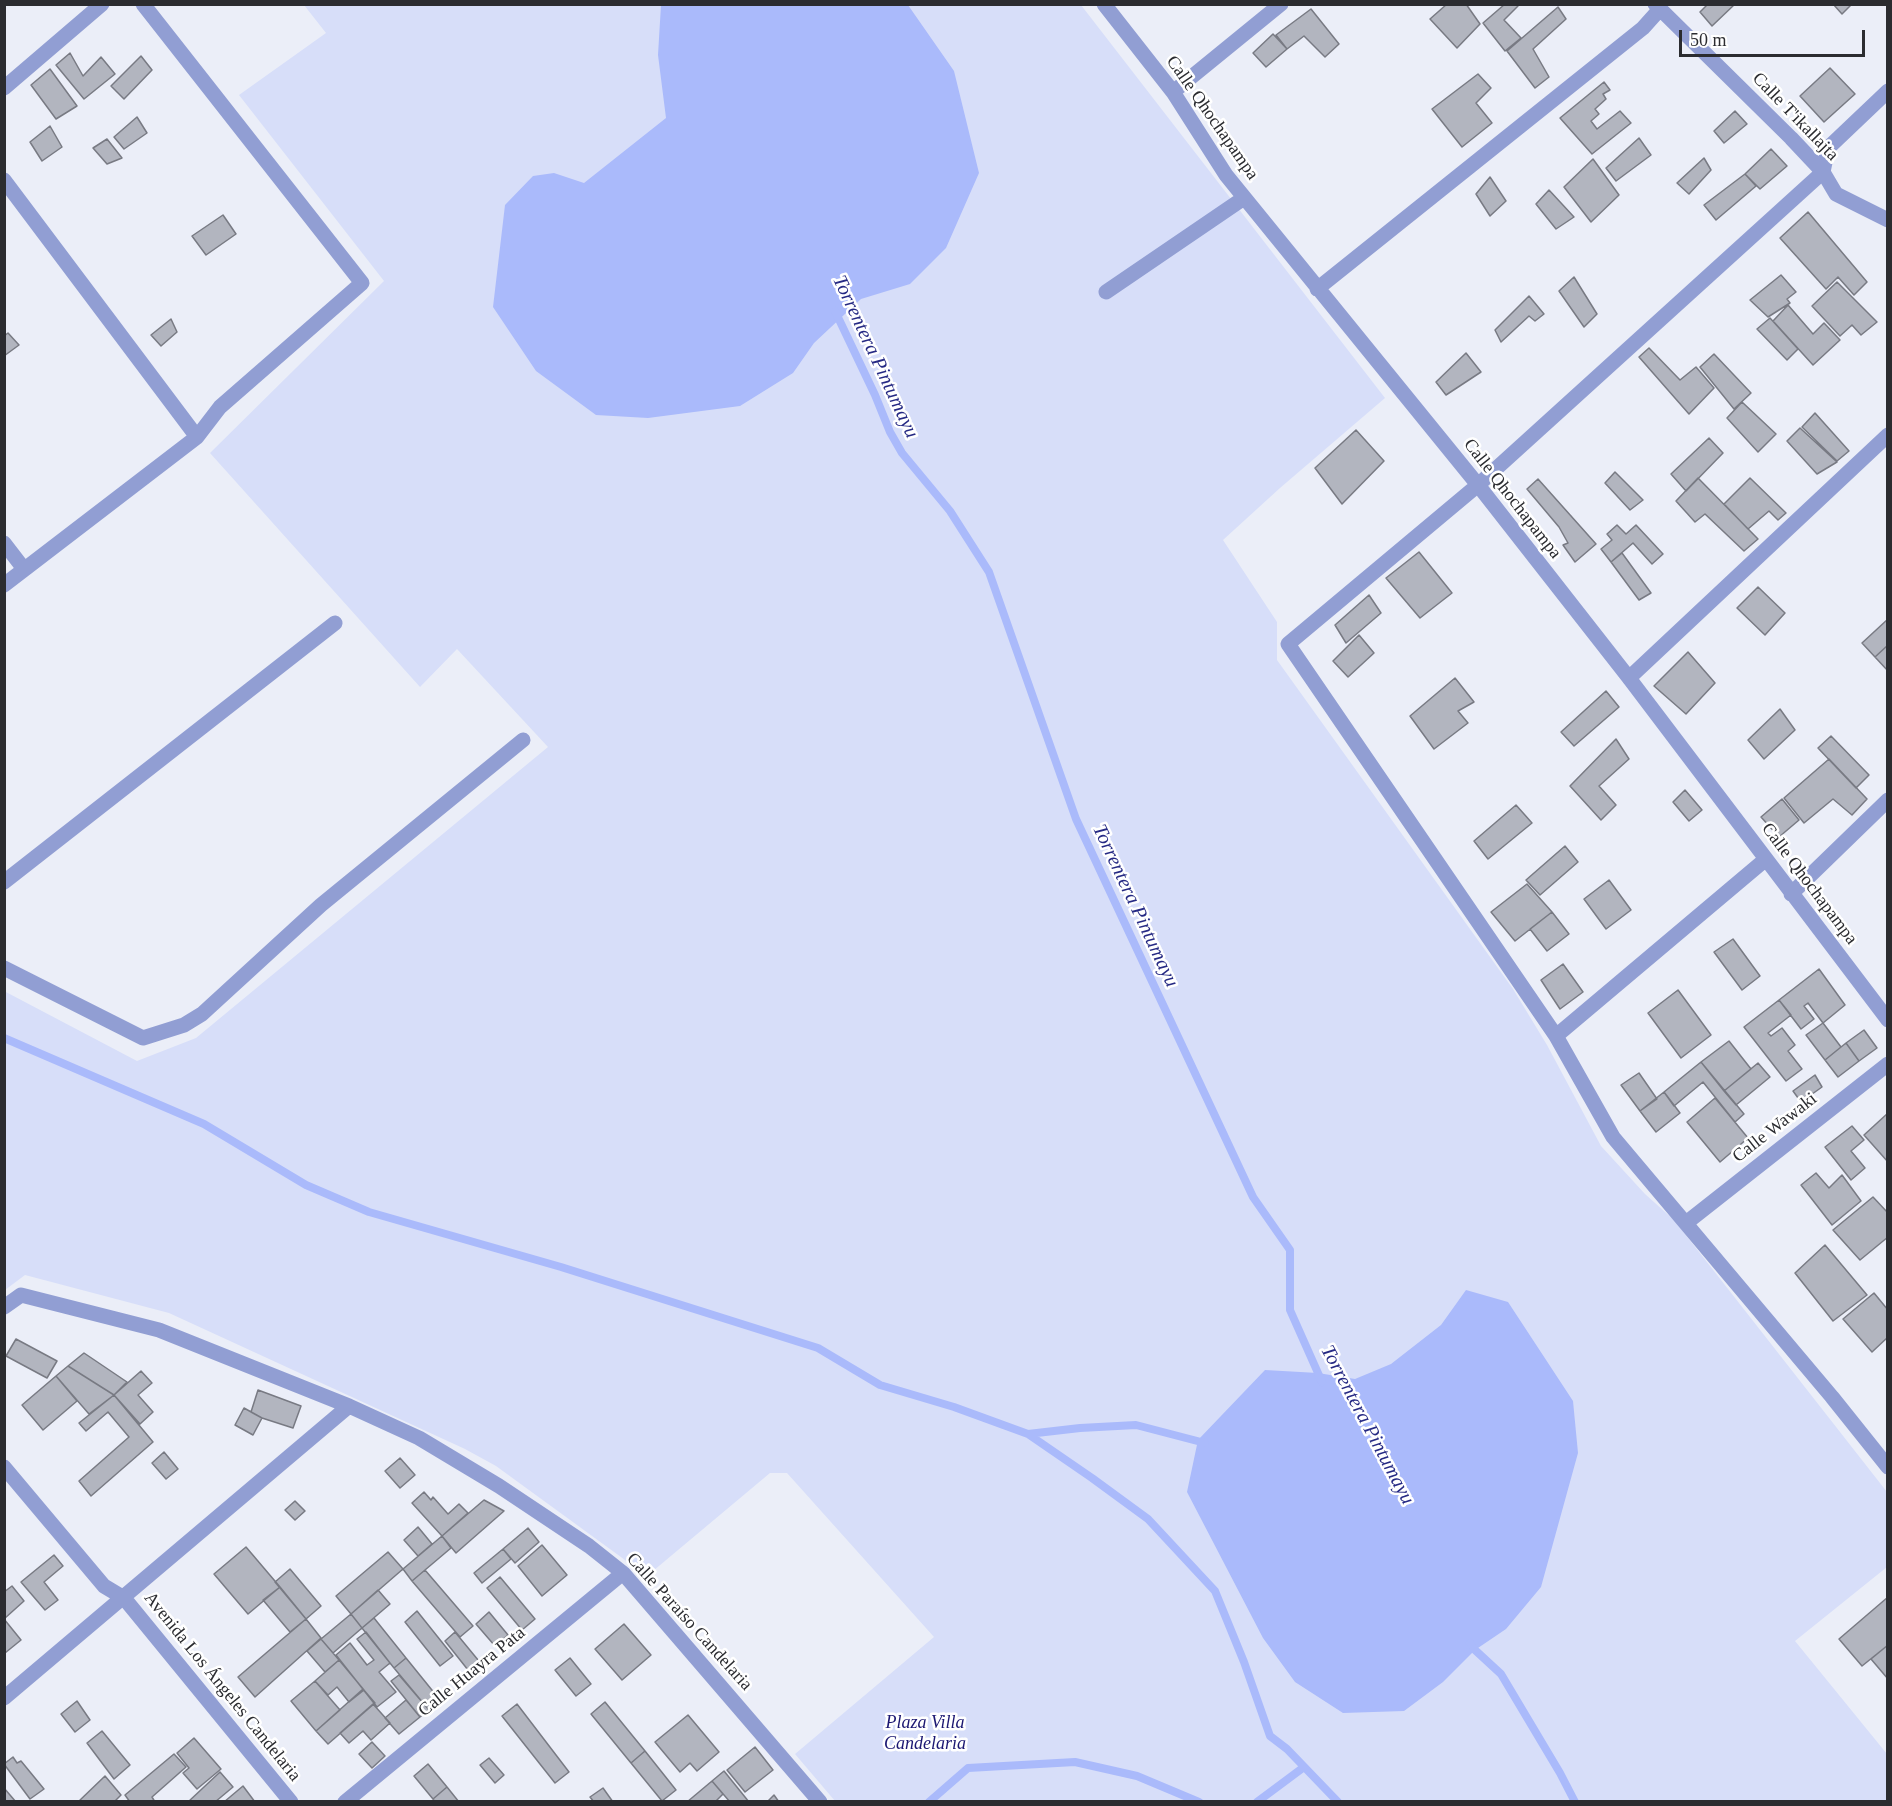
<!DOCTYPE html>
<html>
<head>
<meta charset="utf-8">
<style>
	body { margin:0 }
	#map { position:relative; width:1892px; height:1806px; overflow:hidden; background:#ebeef8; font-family:Georgia,serif }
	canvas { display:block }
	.frame { position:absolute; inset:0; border:6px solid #2b2c30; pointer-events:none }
	.scale { position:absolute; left:1679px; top:30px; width:186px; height:27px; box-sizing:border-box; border:3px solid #2b2c30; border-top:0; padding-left:8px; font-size:18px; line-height:21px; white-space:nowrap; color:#2b2c30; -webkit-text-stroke:4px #fff; paint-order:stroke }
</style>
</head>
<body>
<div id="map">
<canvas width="1892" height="1806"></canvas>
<div class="frame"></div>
<div class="scale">50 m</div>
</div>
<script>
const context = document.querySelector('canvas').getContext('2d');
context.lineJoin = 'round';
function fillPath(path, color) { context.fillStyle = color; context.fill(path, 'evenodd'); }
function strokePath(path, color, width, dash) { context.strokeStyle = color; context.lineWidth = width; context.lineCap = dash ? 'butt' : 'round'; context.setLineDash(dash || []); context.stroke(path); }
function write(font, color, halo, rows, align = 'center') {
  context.font = font + ' Georgia,serif'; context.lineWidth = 5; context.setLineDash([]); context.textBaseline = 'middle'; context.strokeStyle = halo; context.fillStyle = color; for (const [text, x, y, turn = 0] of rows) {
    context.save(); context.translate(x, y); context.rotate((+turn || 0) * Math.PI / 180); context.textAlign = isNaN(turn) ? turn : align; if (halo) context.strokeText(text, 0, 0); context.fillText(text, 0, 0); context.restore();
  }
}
const green = new Path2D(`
	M304 5H1081L1385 398 1280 488 1223 540 1277 622V660L1513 989 1547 1045 1601 1146 1645 1194 1674 1220 1887 1492V1567L1795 1641 1887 1754V1801H835L795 1754 934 1637 787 1473H770L647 1576 496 1466 465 1449 169 1313 25 1275 5 1290 4 991 137 1061 196 1038 548 747 457 649 420 687 210 453 384 281 239 95 326 33Z`);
const water = new Path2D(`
	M661 5H908L954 71 979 173 946 248 910 284 861 299 814 343 793 373 740 406 648 418 596 415 536 371 493 307 505 205 533 176 554 173 584 183 666 118 658 55Z
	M1466 1290 1508 1302 1573 1401 1578 1453 1541 1587 1506 1629 1475 1650 1443 1682 1404 1711 1343 1713 1295 1682 1263 1638 1187 1492 1198 1440 1265 1370 1318 1373 1355 1379 1391 1364 1441 1325Z`);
const stream = new Path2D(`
	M835 311 875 395 890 432 902 453 950 511 989 572 1076 819 1253 1197 1290 1250V1310L1322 1382
	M4 1038 204 1124 306 1185 369 1212 561 1267 818 1348 880 1385 954 1407 1028 1434 1080 1428 1136 1425 1205 1443
	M1028 1434 1092 1478 1148 1519 1215 1591 1244 1662 1270 1736 1287 1749 1338 1802
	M1470 1643 1475 1650 1501 1674 1560 1773 1575 1802
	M929 1802 968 1768 1075 1762 1137 1776 1199 1802
	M1257 1802 1304 1767`);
const building = new Path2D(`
	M1447 4H1466L1480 24 1457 48 1430 19Z
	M1505 4H1517L1518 6 1504 20 1521 38 1505 51 1483 23Z
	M1708 4H1735L1712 26 1700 12Z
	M1833 4H1852L1842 14Z
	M1558 7 1566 19 1533 49 1549 77 1535 88 1507 51Z
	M1311 9 1339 44 1325 57 1304 36 1287 49 1276 35Z
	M1273 34 1287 49 1266 67 1253 53Z
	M70 53 83 76 101 57 115 74 84 99 56 65Z
	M141 56 152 70 124 99 111 86Z
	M1830 68 1855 94 1824 122 1800 96Z
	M50 69 77 106 56 119 31 85Z
	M1478 74 1491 88 1476 103 1492 123 1462 147 1432 109Z
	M1604 82 1610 90 1603 94 1606 99 1595 109 1599 114 1591 121 1597 129 1620 111 1631 123 1592 154 1560 118Z
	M1735 111 1747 124 1724 143 1714 131Z
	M137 117 147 133 124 149 114 137Z
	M50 126 62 147 42 161 30 142Z
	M1639 138 1651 155 1616 181 1606 168Z
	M107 139 122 158 107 164 93 148Z
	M1771 149 1787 166 1760 189 1745 174Z
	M1704 158 1711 170 1689 194 1677 183Z
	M1593 159 1619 195 1591 222 1564 187Z
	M1745 174 1756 186 1716 220 1704 205Z
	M1490 177 1506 201 1490 216 1476 194Z
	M1549 190 1574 217 1556 229 1536 204Z
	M1808 212 1867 282 1854 295 1838 277 1826 289 1780 238Z
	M223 215 236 234 206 255 192 236Z
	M1781 275 1796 292 1787 299 1790 303 1768 317 1750 300Z
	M1574 277 1597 314 1584 327 1559 291Z
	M1837 282 1877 322 1861 335 1852 325 1840 336 1812 306Z
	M1529 296 1544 314 1535 321 1529 316 1501 342 1495 330Z
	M1788 305 1813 334 1824 323 1840 340 1813 365 1773 321Z
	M1770 318 1798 349 1787 360 1757 329Z
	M171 319 177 332 161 346 151 335Z
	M8 333 19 345 4 356V336Z
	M1649 348 1680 380 1696 367 1714 388 1689 414 1639 357Z
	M1466 353 1481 372 1446 395 1436 382Z
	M1714 354 1751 393 1734 409 1700 367Z
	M1742 402 1776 434 1758 452 1727 418Z
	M1815 413 1849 451 1837 461 1802 427Z
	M1800 428 1837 462 1817 474 1787 441Z
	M1356 430 1384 461 1342 504 1315 468Z
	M1709 438 1723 453 1686 491 1671 474Z
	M1615 472 1643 500 1630 510 1605 483Z
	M1698 478 1758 539 1744 551 1705 514 1695 522 1676 501Z
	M1750 478 1786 513 1778 520 1769 511 1748 529 1724 504Z
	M1538 479 1596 544 1575 562 1563 545 1568 543 1559 527 1527 489Z
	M1617 525 1626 534 1636 525 1663 554 1652 564 1633 543 1611 562 1601 549 1612 540 1607 534Z
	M1419 552 1452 593 1420 618 1386 578Z
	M1622 553 1651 593 1639 600 1611 562Z
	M1758 587 1785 613 1765 635 1737 608Z
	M1369 595 1381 613 1346 643 1335 625Z
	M1888 619V645L1875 657 1862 643Z
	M1359 635 1374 653 1348 677 1333 661Z
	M1888 645V671L1875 657Z
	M1688 652 1715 683 1686 714 1654 686Z
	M1455 678 1474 702 1458 711 1468 723 1434 749 1410 716Z
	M1606 691 1619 707 1574 746 1561 732Z
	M1780 709 1795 730 1764 759 1748 740Z
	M1831 736 1869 775 1856 788 1818 748Z
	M1616 739 1629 759 1599 786 1616 805 1601 820 1570 786Z
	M1829 759 1867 799 1852 815 1833 799 1804 823 1784 798Z
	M1685 790 1702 810 1689 821 1673 802Z
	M1782 799 1799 820 1779 837 1761 817Z
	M1516 805 1532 823 1488 859 1474 841Z
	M1565 846 1578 862 1540 895 1526 880Z
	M1609 880 1631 910 1606 929 1584 899Z
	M1527 884 1552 912 1515 941 1491 912Z
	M1552 912 1569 934 1547 951 1530 929Z
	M1733 939 1760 976 1742 990 1714 952Z
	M1563 964 1583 992 1560 1009 1541 980Z
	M1819 969 1845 1005 1823 1023 1808 1003 1804 1006 1814 1019 1801 1029 1779 1000Z
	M1678 990 1711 1035 1681 1058 1648 1013Z
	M1779 1000 1791 1015 1768 1033 1771 1036 1782 1028 1795 1045 1788 1051 1802 1069 1786 1081 1744 1027Z
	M1823 1023 1841 1047 1825 1060 1806 1035Z
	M1864 1030 1877 1048 1859 1061 1846 1043Z
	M1729 1041 1751 1069 1724 1091 1701 1062Z
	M1846 1043 1859 1061 1838 1077 1825 1060Z
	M1701 1062 1744 1114 1735 1122 1703 1082 1674 1106 1664 1092Z
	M1758 1063 1770 1077 1736 1105 1724 1091Z
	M1639 1073 1657 1099 1640 1111 1621 1085Z
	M1815 1075 1822 1087 1801 1102 1793 1091Z
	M1664 1092 1680 1113 1656 1132 1640 1111Z
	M1715 1098 1748 1138 1720 1162 1687 1122Z
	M1888 1113V1162L1864 1135Z
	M1852 1126 1864 1140 1851 1151 1865 1168 1851 1180 1825 1147Z
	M1816 1173 1829 1188 1842 1175 1861 1201 1832 1225 1801 1185Z
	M1873 1197 1888 1213V1237L1860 1260 1833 1230Z
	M1825 1245 1867 1295 1833 1321 1795 1273Z
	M1874 1293 1888 1310V1337L1872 1352 1843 1319Z
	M16 1339 57 1361 47 1378 6 1356Z
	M84 1353 127 1382 114 1395 68 1366Z
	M68 1366 114 1395 89 1414 56 1376Z
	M141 1371 152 1383 138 1395 153 1412 140 1424 114 1395Z
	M56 1376 77 1401 43 1430 22 1405Z
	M258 1390 301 1406 293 1428 262 1418 251 1412Z
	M114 1395 153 1442 91 1496 79 1481 129 1437 108 1412 86 1431 79 1423Z
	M244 1408 262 1418 253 1435 235 1425Z
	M164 1452 178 1469 166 1479 152 1463Z
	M400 1458 415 1475 400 1488 385 1471Z
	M424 1492 431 1500 433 1497 448 1514 459 1504 468 1513 442 1536 412 1503Z
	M484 1500 504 1511 456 1553 442 1536Z
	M295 1501 305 1511 295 1520 285 1510Z
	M418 1527 432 1544 418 1556 404 1540Z
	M528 1528 539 1542 515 1563 503 1549Z
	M442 1536 451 1548 412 1581 403 1569Z
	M542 1545 567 1575 542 1596 518 1566Z
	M246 1547 280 1587 248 1614 214 1574Z
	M503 1549 511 1559 482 1583 474 1573Z
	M388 1552 403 1569 351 1614 336 1596Z
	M54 1555 63 1566 44 1582 58 1600 45 1610 21 1582Z
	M290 1569 321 1606 306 1619 275 1582Z
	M425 1570 473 1626 460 1637 412 1581Z
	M500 1577 535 1619 522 1630 487 1588Z
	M12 1586 24 1601 4 1619V1592Z
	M280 1587 306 1619 290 1632 263 1600Z
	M378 1590 390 1604 362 1628 351 1614Z
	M1888 1597V1645L1862 1666 1839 1639Z
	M417 1611 453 1656 440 1666 405 1622Z
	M489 1612 508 1635 495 1646 476 1624Z
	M351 1614 362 1628 333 1653 321 1639Z
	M374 1618 406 1658 394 1668 362 1628Z
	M4 1619 21 1640 5 1653 4 1652Z
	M306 1619 321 1638 255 1697 238 1677Z
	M624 1624 651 1655 622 1680 595 1649Z
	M366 1632 390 1663 379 1672 396 1692 377 1707 336 1655 350 1643 367 1665 374 1660 357 1639Z
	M455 1632 483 1666 472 1675 445 1641Z
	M321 1639 339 1660 325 1672 307 1651Z
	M1888 1645V1679L1871 1659Z
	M406 1658 440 1700 429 1710 394 1668Z
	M570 1658 591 1684 576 1696 555 1670Z
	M339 1660 364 1690 349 1702 337 1687 328 1695 315 1681Z
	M399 1675 429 1710 420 1717 391 1681Z
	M315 1681 340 1710 316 1731 291 1701Z
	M363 1689 375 1703 328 1744 316 1731Z
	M406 1700 420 1717 399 1734 385 1718Z
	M77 1701 90 1720 75 1732 61 1714Z
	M605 1702 645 1751 631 1763 591 1714Z
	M373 1704 390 1723 371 1740 363 1731 349 1743 340 1733Z
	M517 1704 569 1772 555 1783 502 1716Z
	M688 1715 719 1752 697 1771 690 1763 680 1772 655 1742Z
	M102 1731 130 1765 114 1779 87 1743Z
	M194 1738 221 1769 197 1789 183 1773 189 1768 177 1753Z
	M372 1742 385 1756 372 1768 359 1754Z
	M755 1747 773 1770 745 1792 727 1770Z
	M645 1751 676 1790 662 1801 631 1763Z
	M174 1754 186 1767 152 1797 155 1802H130L125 1795Z
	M13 1757 17 1763 21 1761 44 1789 30 1799 4 1764Z
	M489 1758 504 1775 495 1783 480 1765Z
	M428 1764 447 1787 433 1799 414 1776Z
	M724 1771 749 1802H730L712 1781Z
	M220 1772 233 1787 215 1802H188Z
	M105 1776 121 1795 114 1802H78Z
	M712 1781 723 1794 715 1802H687Z
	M243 1786 255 1802H224Z
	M447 1787 459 1802H435L433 1799Z
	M4 1788 16 1802H4Z
	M603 1788 613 1802H594L590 1797Z
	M774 1795 779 1802H767Z`);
const minor = new Path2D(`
	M1104 4 1173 92 1226 175 1478 485 1629 678 1888 1020
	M1655 4 1791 138 1823 172 1836 194 1888 220
	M4 88 102 4
	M1888 91 1828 148 1823 172 1478 485 1288 644 1556 1036 1613 1137 1832 1397 1888 1467
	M1173 92 1281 4
	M4 180 197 437
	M1317 289 1643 28 1660 9
	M1106 292 1244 198
	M4 543 24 569
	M4 585 197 437 220 407 362 283 143 4
	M1629 678 1888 435
	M4 882 335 623
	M1791 894 1888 800
	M4 968 143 1038 184 1025 202 1014 321 905 523 740
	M1556 1036 1766 859
	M1686 1223 1888 1064
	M4 1307 21 1295 159 1330 349 1406 419 1438 499 1486 589 1546 623 1573 820 1802
	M4 1467 104 1586 124 1598 291 1802
	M4 1698 349 1406
	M345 1802 623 1573`);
const streetNames = [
	["Calle T'ikallajta",1795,117,46],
	["Calle Qhochapampa",1212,118,55],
	["Calle Qhochapampa",1512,499,52],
	["Calle Qhochapampa",1809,884,53],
	["Calle Wawaki",1775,1128,-38],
	["Calle Paraíso Candelaria",689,1622,48],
	["Calle Huayra Pata",472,1672,-39],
	["Avenida Los Ángeles Candelaria",222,1687,51]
];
const parkNames = [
	["Plaza Villa",925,1723],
	["Candelaria",925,1744]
];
const waterNames = [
	["Torrentera Pintumayu",875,357,65],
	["Torrentera Pintumayu",1135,906,65],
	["Torrentera Pintumayu",1367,1425,62]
];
fillPath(green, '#d7def9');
fillPath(water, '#aabafb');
strokePath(stream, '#aabafb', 8);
fillPath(building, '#b2b5bf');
strokePath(building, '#787a83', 1.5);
strokePath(minor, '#919ed3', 15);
write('18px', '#2b2c30', '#fff', streetNames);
write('italic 18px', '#1b1772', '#fff', parkNames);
write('italic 20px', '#262a84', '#fff', waterNames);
</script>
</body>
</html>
